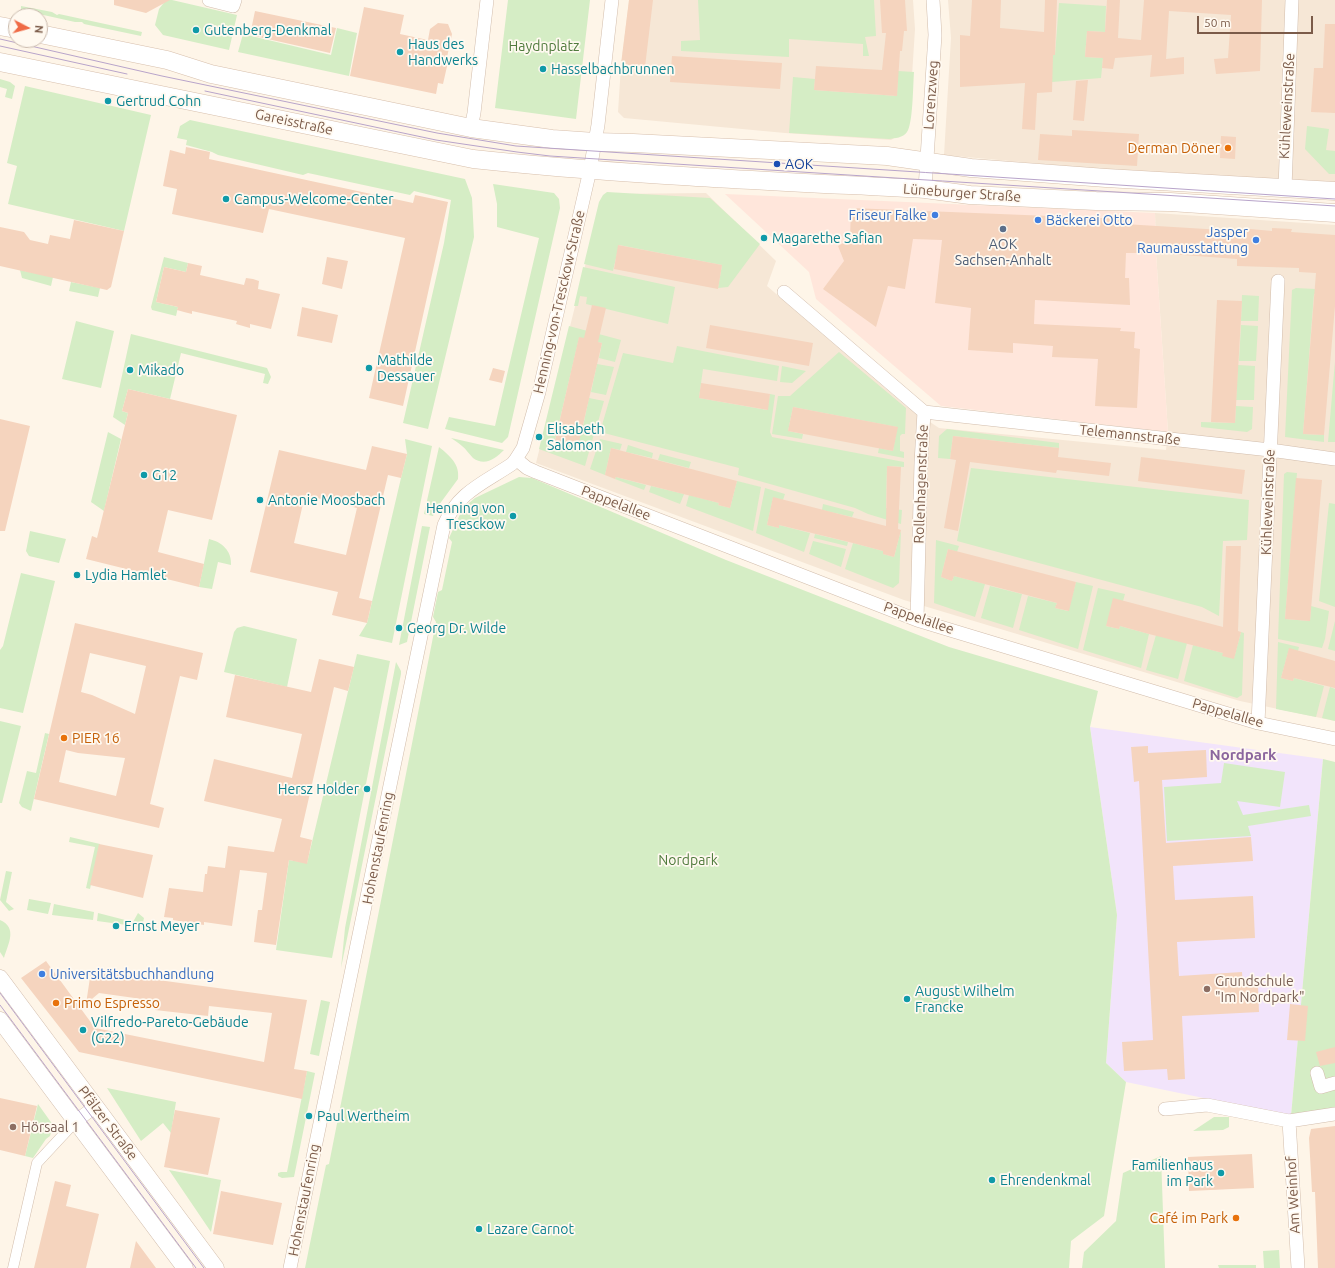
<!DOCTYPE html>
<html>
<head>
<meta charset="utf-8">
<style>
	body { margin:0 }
	#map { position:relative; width:1335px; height:1268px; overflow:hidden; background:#fef5e8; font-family:Ubuntu,sans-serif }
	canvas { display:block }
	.north { position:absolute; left:8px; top:8px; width:40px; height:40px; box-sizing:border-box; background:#fff9f0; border:1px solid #cabaad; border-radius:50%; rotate:96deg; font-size:11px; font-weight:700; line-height:16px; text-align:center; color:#7b5b49 }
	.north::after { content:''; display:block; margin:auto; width:14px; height:18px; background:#ef6b46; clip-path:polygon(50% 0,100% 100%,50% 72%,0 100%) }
	.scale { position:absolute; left:1197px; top:16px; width:116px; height:18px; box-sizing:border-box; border:2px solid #7b5b49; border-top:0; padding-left:5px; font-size:12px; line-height:14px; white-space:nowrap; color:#7b5b49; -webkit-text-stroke:3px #fff9f0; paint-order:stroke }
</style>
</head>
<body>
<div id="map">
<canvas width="1335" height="1268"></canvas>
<div class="north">N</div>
<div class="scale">50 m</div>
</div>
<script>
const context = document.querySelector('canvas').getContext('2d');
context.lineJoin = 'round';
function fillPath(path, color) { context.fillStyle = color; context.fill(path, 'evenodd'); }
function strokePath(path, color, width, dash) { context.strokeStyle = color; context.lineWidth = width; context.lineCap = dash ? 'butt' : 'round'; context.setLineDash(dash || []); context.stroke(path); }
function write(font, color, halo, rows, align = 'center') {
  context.font = font + ' Ubuntu,sans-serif'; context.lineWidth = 3.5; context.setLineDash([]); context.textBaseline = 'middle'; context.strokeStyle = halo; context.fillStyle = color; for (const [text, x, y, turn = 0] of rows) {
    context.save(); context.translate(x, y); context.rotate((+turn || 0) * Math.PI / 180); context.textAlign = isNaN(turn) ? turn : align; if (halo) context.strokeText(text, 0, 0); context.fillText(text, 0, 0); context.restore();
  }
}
const residential = new Path2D(`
	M629 0H913L915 29 909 123 902 134 891 140 785 133 624 118 618 112 621 66Z
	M948 0H1335V182L1087 168 944 155 951 38Z
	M706 193 776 261 767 286 906 406 939 428 1166 450 1168 432 1156 253 1155 213 1335 225V721L1240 701 904 600 536 463 600 206 609 194Z`);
const commercial = new Path2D(`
	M725 194 1155 213 1156 253 1168 432 941 406 816 299 809 272Z`);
const education = new Path2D(`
	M1090 727 1323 759 1291 1116 1126 1082 1106 1063 1117 915Z`);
const green = new Path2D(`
	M166 0H172L237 15 229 50 163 35 155 25 159 9Z
	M508 0H590L576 119 495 108Z
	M698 0H874L876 36 865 37 869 56H863V44L789 39V57L681 51V41L700 40Z
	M1059 3 1106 6 1105 32 1087 31 1085 57 1103 58 1101 78 1052 82V68L986 50 1055 55Z
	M21 6 52 12 57 15 59 14 142 32 141 36 84 24 82 22H75L21 10Z
	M337 28 357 33 349 76 238 52 243 34 331 55Z
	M898 71 914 72C913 85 913 124 907 132 903 138 895 138 889 139L789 133 793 77 815 79 814 90 897 96Z
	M0 79 10 82 15 86 12 99 5 97 7 89 0 87Z
	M25 86 151 115 124 231 8 204 17 166 7 163Z
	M190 120 465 179 472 198 474 237 428 429 403 423 444 243 451 200 414 191 410 195 308 173 303 175 218 155 212 152 186 145 187 140 177 138 180 126Z
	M1307 126 1329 129 1326 150 1335 151V174H1329L1305 149Z
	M493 184 554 193 559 199 560 208 508 437 502 443 445 429 449 417 495 426 539 238 497 227V204Z
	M607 192 710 198 760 244 728 287 718 288 722 265 619 245 613 271 584 264 599 202 603 195Z
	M164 257 188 263 186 272 164 267 156 302 178 307 176 316 152 310 151 307Z
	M583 267 675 287 668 324 586 304 587 297 580 296 578 306H574Z
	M20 270 53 277 51 286 22 278Z
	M71 282 100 288 98 297 69 291Z
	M1296 288 1335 290V295L1314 294 1303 434 1324 435V442L1285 437 1292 290Z
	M1242 295 1259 296 1258 321H1241Z
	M76 321 114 331 101 388 62 379Z
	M1241 325 1258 326 1256 361H1239Z
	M569 326 621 340 615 362 599 358 602 343 579 338 555 440 577 446 581 431 594 434 585 466 539 449Z
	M131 334 267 368 271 377 268 384 263 383 265 374 181 353 170 399 128 389 122 411 128 413 125 425 113 417Z
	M677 346 779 366 777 381 703 369 699 398 767 410 770 394 775 395 770 432 772 437 904 462V467L887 466 886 508 902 510 901 524 868 514 855 508 738 475 739 468 600 432 623 353 673 363Z
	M839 352 906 408 905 434H902L900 436V451L904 452V458L878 453 879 448 893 451 897 427 793 407 788 431 803 434 802 439 772 434 778 396H790Z
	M1335 361V442H1328Z
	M597 364 614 367 606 395 591 392Z
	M1238 365 1255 366 1254 400H1236Z
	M782 366 806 371 792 383 780 382Z
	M589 398 604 401 596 429 583 426Z
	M1236 406 1253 407 1252 429 1247 432 1201 427V422L1235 423Z
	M947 429 1059 443V448L953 436 950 459 938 458 939 436Z
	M108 432 121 439 104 511 91 502Z
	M451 438 504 450C496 458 485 467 473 458 469 454 466 449 462 446 459 443 455 441 451 438Z
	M405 439 432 446 392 643 359 636 367 623 401 478 407 454Z
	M600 439 622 444 620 450 611 448 605 475 590 469Z
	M628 445 653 453 652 458 626 452Z
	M439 447C450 456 460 464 458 479L436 509 433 516 424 514Z
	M660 454 691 462 689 468 658 460Z
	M971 468 1249 500 1247 540 1223 541 1219 616 1202 607 957 541Z
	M1287 472 1297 473 1285 619 1310 621 1311 606 1329 611 1325 639 1322 648 1278 639 1284 474Z
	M519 477 532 478 726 560 949 647 1098 691 1090 727 1117 915 1106 1063 1126 1082 1104 1216 1071 1241 1069 1268H305L326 1165 329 1164 436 622 433 617 438 592 442 590 452 542 449 538 463 508 475 498Z
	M616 477 646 485 644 490 615 479Z
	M737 481 761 487 753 531 686 506 689 495 719 503 718 505 730 508Z
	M651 486 684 494 680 504 649 492Z
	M765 488 785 494 783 500 773 498 767 525 779 528V525L810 533 804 552 756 533Z
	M1329 503 1335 504V607L1319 601Z
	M823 504 854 512 852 517 822 510Z
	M422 526 430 527 407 642 399 645Z
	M901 530 899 583 893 588 845 569 853 543 883 551V554L894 557Z
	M30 531 66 539 59 563 29 556 26 551Z
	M815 534 848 542 847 546 814 538Z
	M209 539C222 542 232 551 231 565L218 562 212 589 199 587Z
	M936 540 959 546 957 552 948 549 941 577 952 581 954 576 985 584 975 617 934 603Z
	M813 541 846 549 841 567 809 554Z
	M21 573 55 581 23 713 0 708V650L3 646Z
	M1076 582 1093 586 1078 649 1019 630 1028 596 1057 603 1055 608 1068 611Z
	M990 586 1022 594 1013 628 981 618Z
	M1098 588 1125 594 1123 601 1106 626 1119 629 1120 626 1149 634 1141 668 1083 650Z
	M1335 621V651L1328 649Z
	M244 626 297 639 287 687 224 672 234 632 237 628Z
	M1241 632 1244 633 1242 695 1237 698 1184 681 1193 645 1223 653V656L1234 658Z
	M1156 635 1187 643 1178 679 1146 670Z
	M1278 642 1299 647 1298 651 1289 649 1281 678 1293 681 1294 678 1324 686 1316 717 1276 709Z
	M357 654 390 661 332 958 276 950 289 860 307 863Z
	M396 662 401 671V674L341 968 345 928Z
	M1330 687 1335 689V721L1322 718Z
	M0 721 21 726 2 803H0Z
	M45 733 49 734 31 811 22 807 19 803 27 771 36 773Z
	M1323 759 1335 762V1107L1291 1116Z
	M1224 763 1285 772 1280 807 1237 801 1243 815 1309 805 1311 816 1248 826 1251 836 1167 841 1164 787 1221 783Z
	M70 837 100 844 90 889 86 888 95 847 69 842Z
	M6 871 12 872 6 902 14 909 9 911 0 900Z
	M29 899 51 903 48 914 27 910Z
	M54 904 94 912 93 920 52 915Z
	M98 913 133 922 138 913 144 918 142 927 97 921Z
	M0 920C18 928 8 944 4 958L0 952Z
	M321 1000 330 1002 319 1056 310 1054Z
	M307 1071 315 1073 294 1177 282 1178 278 1176V1173L281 1172H287Z
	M107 1088 176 1102 171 1133 163 1123 141 1141Z
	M38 1104 53 1125 50 1136 46 1139 33 1158 25 1156Z
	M1214 1117H1229V1127L1223 1130 1193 1131Z
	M1161 1156 1165 1268H1082L1084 1252 1116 1221 1123 1173Z
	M169 1170 221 1180 211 1232Z
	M1279 1250 1280 1268H1264L1263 1251Z
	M1218 1265H1256V1268H1219Z`);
const building = new Path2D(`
	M114 0H170L146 13 114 5Z
	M629 0H653L645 67 621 64Z
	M880 0H905L907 31H904L902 51H900L897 96 814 90 816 66 882 70 886 33H882Z
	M972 0H1001L1000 28 1044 32 1045 0H1057L1055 55H1053L1052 92 1037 93 1035 130 1022 129 1025 83 960 87V35L970 36Z
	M1107 0H1120L1118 38 1141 40 1144 0H1262L1260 71 1216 74 1214 59 1228 58 1231 15 1169 11 1166 59 1184 57V74L1150 77 1152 55 1115 58 1113 69 1102 68 1103 58 1085 57 1087 31 1105 32Z
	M364 7 404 15 400 34 428 40 430 29 438 23 448 24 452 34 446 62H448L443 84 438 83 436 94 350 76Z
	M255 11 336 28 330 53 250 35Z
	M1325 24H1335V113L1311 112 1314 68H1323Z
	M672 56 782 63 780 89 670 82Z
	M1088 80 1084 121 1073 120 1076 81Z
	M1072 130 1139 134 1137 166 1038 160 1040 134 1072 136Z
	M1221 136 1236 137 1235 159 1220 158Z
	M186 147 210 152 209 159 413 203 415 195 448 202 403 406 369 398 405 238 269 209 263 233 172 214 177 189 163 186 170 150 185 154Z
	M851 208 1124 219V224L1239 231V228L1272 231V228L1292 229 1291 232 1335 235V306L1324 435 1303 434 1316 273 1299 272V268L1237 266V259L1156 253H1126L1125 278H1129L1130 305 1035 300 1034 324 1121 328 1120 331 1135 332 1134 348 1140 349 1137 408 1095 406 1098 359 1052 357 1053 346 1013 343V353L968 350 971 308 935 303 942 240 913 239 905 289 888 286 876 327 823 289 844 261 838 246 850 239Z
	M74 220 124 231 111 287 107 290 0 266V227L24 232 30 240 48 244 50 235 70 239Z
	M618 245 722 265 718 289 614 269Z
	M327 257 348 261 342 289 322 284Z
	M188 263 202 266 200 275 244 285 246 278 253 279 259 281 258 289 280 294 271 329 250 324V328L236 324 237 321 192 311V314L184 312 177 310 178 307 156 302 164 267 186 272Z
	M1217 300 1242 301 1235 423 1211 422Z
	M592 305 606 308 598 342 602 343 578 446 555 441 579 337 584 338Z
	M302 307 338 315 332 343 297 336Z
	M710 325 813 343 809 366 706 348Z
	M493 368 505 371 502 383 489 380Z
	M701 383 770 394 768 410 699 398Z
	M128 389 237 415 212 520 168 510 158 552 204 564 199 587 86 559 92 536 97 538 102 518 128 413 122 411Z
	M793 407 898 427 893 451 788 431Z
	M0 419 30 426 5 531H0Z
	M953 436 1059 448 1058 457 1111 463 1109 476 1057 470 1056 473 970 462 958 531 944 528 956 460 950 459Z
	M372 446 407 454 401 478 388 475 359 598 372 601 367 623 332 615 338 592 250 572 279 450 366 470ZM305 495 357 508 346 555 294 543Z
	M611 448 737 481 730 508 718 505 719 503 616 477 615 479 605 475Z
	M1141 457 1245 470 1242 494 1138 481Z
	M887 466 901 467 898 529 901 530 894 557 883 554V551L853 543 779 525V528L767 525 773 497 886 526Z
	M1296 478 1322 480 1310 621 1285 619Z
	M1226 546H1241L1238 631 1241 632 1234 659 1222 656 1223 653 1149 634 1120 626 1119 629 1106 626 1113 598 1223 627Z
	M948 549 1076 582 1069 611 1055 608 1057 603 954 576 952 581 941 577Z
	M75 623 203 653 197 680 180 676 150 804 164 808 159 828 34 799ZM90 653 146 666 135 714 92 695 81 692ZM66 750 78 753 125 758 116 796 59 782Z
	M1289 648 1335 661V688L1294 678 1293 681 1281 678Z
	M319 659 354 667 348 691 334 687 300 837 312 840 307 864 289 860 276 945 254 942 258 910H262L267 873 240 870 232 926 204 922V925L173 920V918L164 917 169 888 203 892 205 874H207L208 866 225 868 228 846 274 852 282 819 204 801 214 759 292 778 302 734 226 717 235 675 311 692Z
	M1148 746V753L1206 750 1207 777 1162 780 1166 843 1251 837 1253 861 1173 866 1175 900 1253 896 1255 938 1177 942 1179 976 1242 972 1243 987 1258 986 1259 1012 1182 1016 1185 1079 1168 1080 1167 1069 1124 1071 1122 1042 1153 1040 1139 781 1134 782 1131 747Z
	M99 844 153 855 143 898 90 885Z
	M46 961 95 1028 264 1062 272 1013 209 1006 208 1016 155 1010 156 1001 99 993 86 1004 91 971 307 1000 294 1069 307 1071 302 1099 79 1052 21 978Z
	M1290 1004 1308 1006 1305 1041 1287 1040Z
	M1335 1047V1063L1320 1066 1316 1052Z
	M0 1098 37 1106 25 1156 0 1150Z
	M175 1110 220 1118 208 1175 164 1167Z
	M1335 1126V1268H1318L1315 1192H1312L1309 1138 1311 1129Z
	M1252 1154 1254 1188 1189 1191 1188 1157Z
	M55 1181 71 1185 66 1206 99 1214 86 1268H34Z
	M221 1191 282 1203 273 1245 213 1234Z
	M136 1241 156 1268H130Z`);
const pedestrian = new Path2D(`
	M13 1268 37 1163 76 1121`);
const minor = new Path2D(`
	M209 0 233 6 235 0
	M471 128 474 113 487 0
	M1285 188 1292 0
	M925 189 935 35 933 0
	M784 292 924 412
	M924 412 1270 450 1335 459
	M516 459 527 468 536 472 917 620 1258 723 1335 739
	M917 620 921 463 924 412
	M1258 723 1278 281
	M1317 1073 1321 1087 1335 1083
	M1165 1109 1207 1105 1289 1121 1335 1114
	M76 1121 96 1106
	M1289 1121 1298 1268
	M290 1268 444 525C458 492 484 483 512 464L516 459 523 448 539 392 590 170 598 125 612 0`);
const tertiary = new Path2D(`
	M0 978 216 1268
	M0 1020 185 1268`);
const secondary = new Path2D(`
	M0 26 16 29
	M40 34 167 60 211 74 471 128 552 139 595 142 633 143 887 156 971 168 1106 178 1335 191
	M0 62 473 159C623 175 774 181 925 189L970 195 1096 201 1170 202 1335 213`);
const tram = new Path2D(`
	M0 39 162 76 437 133 516 146 1335 199
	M0 46 127 74
	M205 91 436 140 517 152 550 156 1335 206
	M0 993 204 1268
	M0 1005 196 1268`);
const markers = [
	[196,30,4,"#0f9aa8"],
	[400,52,4,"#0f9aa8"],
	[543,69,4,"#0f9aa8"],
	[108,101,4,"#0f9aa8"],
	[1228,148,4,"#e8710a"],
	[777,164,4,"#1a4fb4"],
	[226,199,4,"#0f9aa8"],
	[935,215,4,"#3f7fe0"],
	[1038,220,4,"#3f7fe0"],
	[1003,229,4,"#5c6f8a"],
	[764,238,4,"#0f9aa8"],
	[1256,240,4,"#3f7fe0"],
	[369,368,4,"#0f9aa8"],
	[130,370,4,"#0f9aa8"],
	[539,437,4,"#0f9aa8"],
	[144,475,4,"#0f9aa8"],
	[260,500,4,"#0f9aa8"],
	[513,516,4,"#0f9aa8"],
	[77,575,4,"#0f9aa8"],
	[399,628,4,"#0f9aa8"],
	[64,738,4,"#e8710a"],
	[367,789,4,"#0f9aa8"],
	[116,926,4,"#0f9aa8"],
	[42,974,4,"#3f7fe0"],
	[1207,989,4,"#8d6e63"],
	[907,999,4,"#0f9aa8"],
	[56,1003,4,"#e8710a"],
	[83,1030,4,"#0f9aa8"],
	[309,1116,4,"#0f9aa8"],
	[13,1127,4,"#8d6e63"],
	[1221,1173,4,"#0f9aa8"],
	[992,1180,4,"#0f9aa8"],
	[1236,1218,4,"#e8710a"],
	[479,1229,4,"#0f9aa8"]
];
const cultureNames = [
	["Gutenberg-Denkmal",204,30],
	["Haus des",408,44],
	["Handwerks",408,60],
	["Hasselbachbrunnen",551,69],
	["Gertrud Cohn",116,101],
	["Campus-Welcome-Center",234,199],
	["Magarethe Safian",772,238],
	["Mathilde",377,360],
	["Dessauer",377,376],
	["Mikado",138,370],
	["Elisabeth",547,429],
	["Salomon",547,445],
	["G12",152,475],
	["Antonie Moosbach",268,500],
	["Henning von",505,508,"right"],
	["Tresckow",505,524,"right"],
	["Lydia Hamlet",85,575],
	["Georg Dr. Wilde",407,628],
	["Hersz Holder",359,789,"right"],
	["Ernst Meyer",124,926],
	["August Wilhelm",915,991],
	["Francke",915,1007],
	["Vilfredo-Pareto-Gebäude",91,1022],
	["(G22)",91,1038],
	["Paul Wertheim",317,1116],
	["Familienhaus",1213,1165,"right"],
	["im Park",1213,1181,"right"],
	["Ehrendenkmal",1000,1180],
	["Lazare Carnot",487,1229]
];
const parkNames = [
	["Haydnplatz",544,46],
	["Nordpark",688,860]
];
const streetNames = [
	["Lorenzweg",931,95,-86],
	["Kühleweinstraße",1287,106,-87],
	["Gareisstraße",294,122,12],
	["Lüneburger Straße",962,193,4],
	["Henning-von-Tresckow-Straße",559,302,-77],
	["Telemannstraße",1130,435,6],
	["Rollenhagenstraße",921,484,-88],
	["Kühleweinstraße",1268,502,-88],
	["Pappelallee",616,503,21],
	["Pappelallee",919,618,19],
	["Pappelallee",1228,713,16],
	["Hohenstaufenring",378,848,-79],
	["Pfälzer Straße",108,1123,53],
	["Am Weinhof",1293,1195,-93],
	["Hohenstaufenring",304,1200,-79]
];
const foodNames = [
	["Derman Döner",1220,148],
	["PIER 16",72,738,"left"],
	["Primo Espresso",64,1003,"left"],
	["Café im Park",1228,1218]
];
const transitNames = [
	["AOK",785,164]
];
const shopNames = [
	["Friseur Falke",927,215],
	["Bäckerei Otto",1046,220,"left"],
	["Jasper",1248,232],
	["Raumausstattung",1248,248],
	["Universitätsbuchhandlung",50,974,"left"]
];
const serviceNames = [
	["AOK",1003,244],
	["Sachsen-Anhalt",1003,260]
];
const educationNames = [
	["Grundschule",1215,981],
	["\"Im Nordpark\"",1215,997],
	["Hörsaal 1",21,1127]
];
const neighbourhoodNames = [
	["Nordpark",1243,755]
];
fillPath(residential, '#f6e7d6');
fillPath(commercial, '#ffe6db');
fillPath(education, '#f2e4fb');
fillPath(green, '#d5edc5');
fillPath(building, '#f5d4be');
strokePath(pedestrian, '#d2bdac', 11);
strokePath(minor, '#d2bdac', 14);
strokePath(tertiary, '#d2bdac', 17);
strokePath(secondary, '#d7bfac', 19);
strokePath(pedestrian, '#fff', 10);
strokePath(minor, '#fff', 13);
strokePath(tertiary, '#fff', 16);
strokePath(secondary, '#fff', 18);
strokePath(tram, '#b8a4ca', 1);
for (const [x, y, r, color] of markers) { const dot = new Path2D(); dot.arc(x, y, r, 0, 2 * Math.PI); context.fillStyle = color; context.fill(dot); strokePath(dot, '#fff9f0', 1.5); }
write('14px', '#0d838f', '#fff9f0', cultureNames, 'left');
write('14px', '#507b3d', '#fff9f0', parkNames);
write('14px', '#7b5b49', '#fff9f0', streetNames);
write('14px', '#c56008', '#fff9f0', foodNames, 'right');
write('14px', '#164399', '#fff9f0', transitNames, 'left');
write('14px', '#366cbe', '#fff9f0', shopNames, 'right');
write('14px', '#4e5e75', '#fff9f0', serviceNames);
write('14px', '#785e54', '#fff9f0', educationNames, 'left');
write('bold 15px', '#8b659e', '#fff9f0', neighbourhoodNames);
</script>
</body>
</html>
